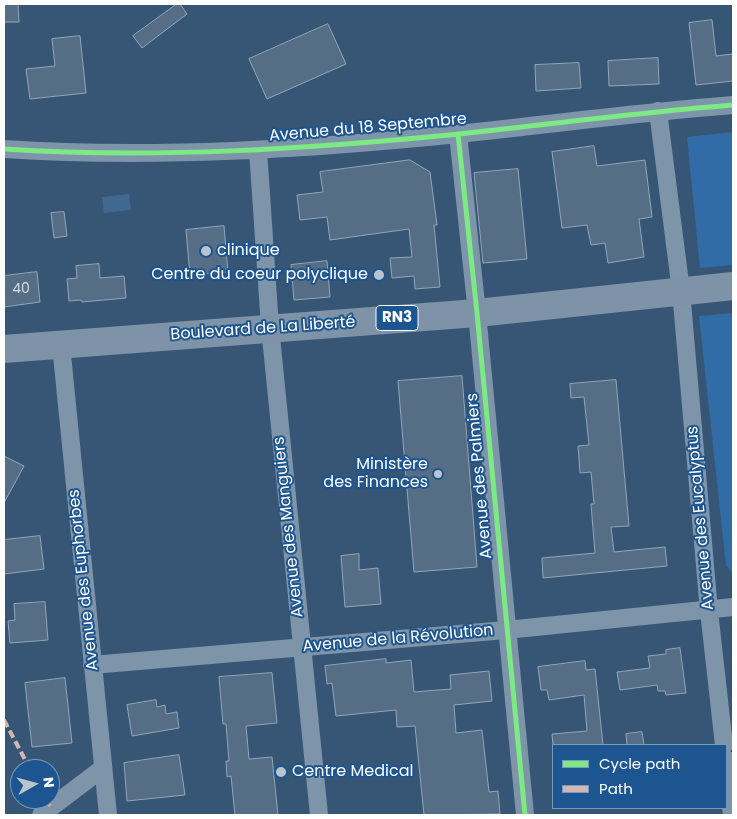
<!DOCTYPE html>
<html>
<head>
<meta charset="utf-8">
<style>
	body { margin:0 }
	#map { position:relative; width:737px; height:819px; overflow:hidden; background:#375676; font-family:Poppins,sans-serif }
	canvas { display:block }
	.frame { position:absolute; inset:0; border:5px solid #fff; pointer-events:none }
	.legend { position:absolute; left:552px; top:744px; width:175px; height:65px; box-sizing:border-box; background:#1d5590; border:1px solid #7799bc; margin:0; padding:6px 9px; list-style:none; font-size:15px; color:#fff }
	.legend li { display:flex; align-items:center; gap:10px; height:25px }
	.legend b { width:25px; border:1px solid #7799bc }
	.north { position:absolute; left:10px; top:759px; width:50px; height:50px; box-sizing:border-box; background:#1d5590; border:1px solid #7799bc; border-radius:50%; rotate:83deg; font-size:14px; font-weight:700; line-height:20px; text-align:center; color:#fff }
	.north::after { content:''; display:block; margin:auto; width:18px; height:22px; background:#b9c4cf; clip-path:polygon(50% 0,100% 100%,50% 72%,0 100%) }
</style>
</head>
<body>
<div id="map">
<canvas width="737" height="819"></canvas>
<div class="frame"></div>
<ul class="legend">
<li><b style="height:6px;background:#7ce984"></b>Cycle path</li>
<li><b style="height:6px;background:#d1b7ad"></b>Path</li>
</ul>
<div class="north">N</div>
</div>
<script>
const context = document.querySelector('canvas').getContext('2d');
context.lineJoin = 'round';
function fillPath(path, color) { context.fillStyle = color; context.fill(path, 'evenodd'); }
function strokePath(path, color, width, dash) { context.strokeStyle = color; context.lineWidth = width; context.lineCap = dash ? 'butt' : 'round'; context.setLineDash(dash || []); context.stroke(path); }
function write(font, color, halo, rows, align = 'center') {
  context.font = font + ' Poppins,sans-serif'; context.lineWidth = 4; context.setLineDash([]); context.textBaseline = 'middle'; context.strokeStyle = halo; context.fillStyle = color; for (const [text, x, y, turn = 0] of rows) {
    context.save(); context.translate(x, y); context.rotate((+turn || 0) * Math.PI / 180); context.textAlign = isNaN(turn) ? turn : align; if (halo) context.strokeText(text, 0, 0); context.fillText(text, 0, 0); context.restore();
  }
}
const green = new Path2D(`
	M733 132V265L700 268 687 137Z
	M733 313V574L726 565 699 316Z`);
const water = new Path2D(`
	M129 194 131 210 104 213 102 197Z`);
const building = new Path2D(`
	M4 4H18L19 22H4Z
	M177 4H180L187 14 142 48 133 36Z
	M712 20 716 56 733 54V81L696 85 689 23Z
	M328 24 346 64 267 99 249 59Z
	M80 36 86 93 30 99 26 69 55 66 52 39Z
	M658 58 659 84 609 86 608 61Z
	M579 63 581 88 536 91 535 65Z
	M594 146 597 166 645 160 652 217 639 219 644 257 608 263 605 243 591 245 587 225 562 228 552 152Z
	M410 160 430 172 437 225H434L440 287 415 289 414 276 392 278 390 258 412 257 409 229 330 240 327 217 300 220 297 195 323 192 320 172Z
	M518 169 527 259 483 263 474 173Z
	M64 212 67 236 54 238 51 213Z
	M224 226 228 272 190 275 186 230Z
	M327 261 330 297 294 300 291 265Z
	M99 264 100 278 124 276 126 298 82 302 81 300 69 301 67 279 77 278 76 266Z
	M37 272 40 302 4 307V276Z
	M462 376 477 567 414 572 398 381Z
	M616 380 629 526 611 527 614 552 665 547 667 566 543 578 542 558 595 553 591 504H594L591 472 580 473 578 446 589 445 584 397 571 398 570 384Z
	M4 456 24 466 4 503Z
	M40 536 44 569 4 574V540Z
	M359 554V570L378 568 381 604 345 607 341 556Z
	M45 602 48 640 10 643 8 621 15 620 14 604Z
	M680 648 686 693 666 695 665 691H658L657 685 620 690 617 672 650 668 648 656 666 654V650Z
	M386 659V663L411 660 414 692 451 689 450 675 489 671 492 701 454 705 456 733 482 730 489 792 498 791 500 814 424 815 415 726 397 727 396 710 336 716 332 683 327 684 325 666Z
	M585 661 586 670 595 669 603 745H553L552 734 587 731 584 695 549 700 547 690H541L538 667Z
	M272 673 277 723 246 726 249 759 272 757 278 815H235L231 776 227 777 226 761H229L226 724H223L219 677Z
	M65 678 72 743 32 747 25 683Z
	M156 700 157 707 165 705 166 714 177 712 179 728 132 736 127 705Z
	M642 732 644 745H627L626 734Z
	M179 755 185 795 127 801 124 763Z`);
const minor = new Path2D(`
	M658 111 681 291 709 611 724 745
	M458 134 477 313 525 815
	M4 149C155 159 308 149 459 134 551 124 642 112 733 105
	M258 150 270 327 319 815
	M61 345 108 815
	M92 665 506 630 733 607
	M726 759 732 815
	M41 815 103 768`);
const trunk = new Path2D(`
	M4 349 477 313 733 286`);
const quiet = new Path2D(`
	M4 720 30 769
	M46 799 51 808`);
const cycleway = new Path2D(`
	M458 134 477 313 525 815
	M4 149C155 159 308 149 459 134 551 124 642 112 733 105`);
const markers = [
	[206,251,6,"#b9c4cf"],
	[379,275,6,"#b9c4cf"],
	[438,474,5,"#b9c4cf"],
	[281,772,6,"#b9c4cf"]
];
const numberNames = [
	["40",21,289]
];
const shields = [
	[397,318,42]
];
const shieldNames = [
	["RN3",397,318]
];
const streetNames = [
	["Avenue du 18 Septembre",368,128,-5],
	["Boulevard de La Liberté",263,329,-4],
	["Avenue des Palmiers",480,476,-95],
	["Avenue des Eucalyptus",701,518,-95],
	["Avenue des Manguiers",289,527,-96],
	["Avenue des Euphorbes",84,580,-96],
	["Avenue de la Révolution",398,639,-5]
];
const poiNames = [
	["clinique",217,251],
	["Centre du coeur polyclique",368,275,"right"],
	["Ministère",428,465,"right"],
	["des Finances",428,483,"right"],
	["Centre Medical",292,772]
];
fillPath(green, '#316ca6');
fillPath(water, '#416891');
fillPath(building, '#556e86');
strokePath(building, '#93a5b7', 1);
strokePath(minor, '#7e94a9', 18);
strokePath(trunk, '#7e92a8', 28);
strokePath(quiet, '#d1b7ad', 4, [8, 4]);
strokePath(cycleway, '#7ce984', 5);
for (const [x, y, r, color] of markers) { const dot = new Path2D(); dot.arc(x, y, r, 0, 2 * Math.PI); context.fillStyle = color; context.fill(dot); strokePath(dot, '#1d5590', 2); }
write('14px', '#d4dbe1', null, numberNames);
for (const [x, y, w] of shields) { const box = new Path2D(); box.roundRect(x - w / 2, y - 12.5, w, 25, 4); context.fillStyle = '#1d5590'; context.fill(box); strokePath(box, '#fff', 1); }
write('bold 15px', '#fff', null, shieldNames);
write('16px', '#fff', '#1d5590', streetNames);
write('16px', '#fff', '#1d5590', poiNames, 'left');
</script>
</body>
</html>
